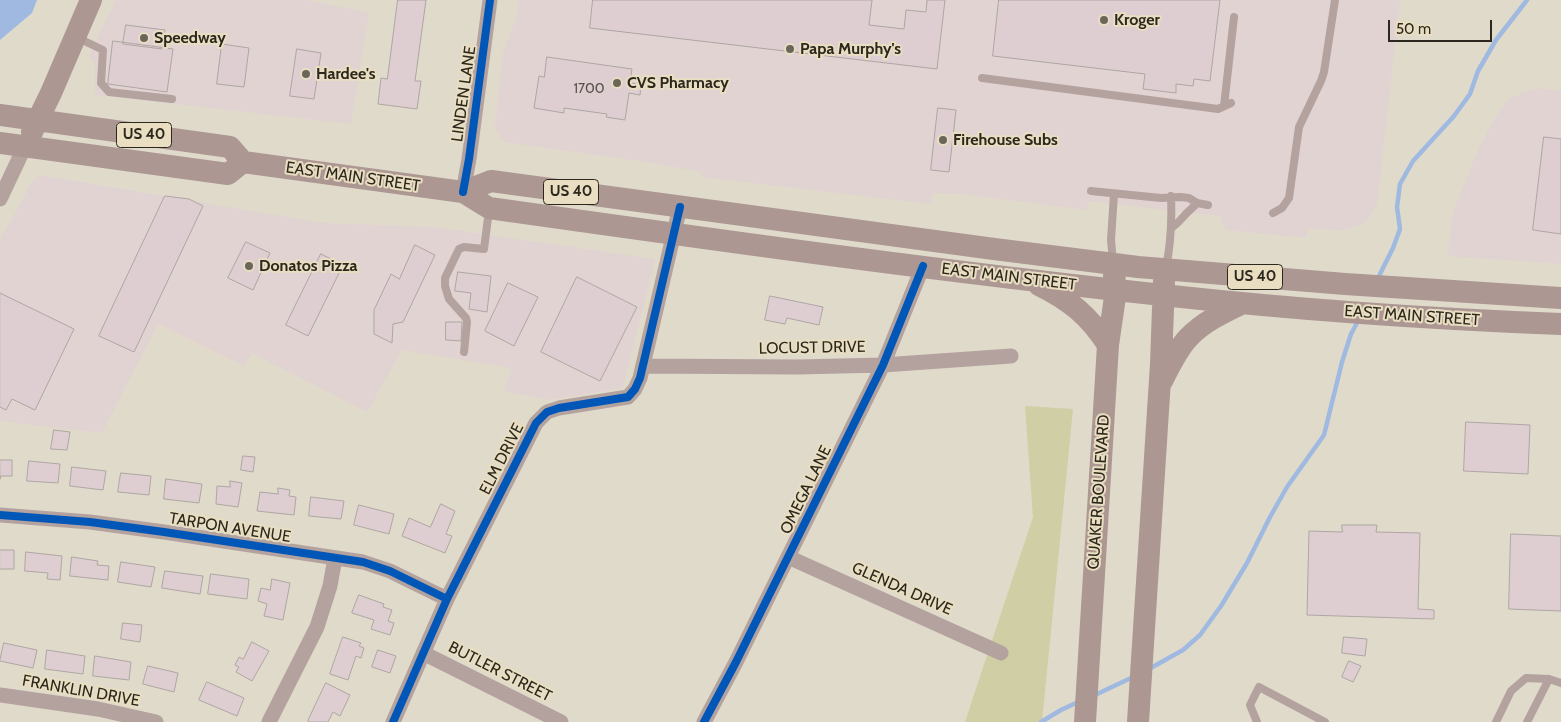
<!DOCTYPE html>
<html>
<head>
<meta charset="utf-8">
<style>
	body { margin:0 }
	#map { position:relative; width:1561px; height:722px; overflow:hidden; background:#e0daca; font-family:Cabin,sans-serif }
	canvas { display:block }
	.scale { position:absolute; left:1388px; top:20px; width:104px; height:22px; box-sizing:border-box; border:2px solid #2c281d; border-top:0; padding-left:6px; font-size:15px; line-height:18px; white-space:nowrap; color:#2c281d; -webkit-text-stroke:4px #e9dec1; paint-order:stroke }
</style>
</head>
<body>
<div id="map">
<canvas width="1561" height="722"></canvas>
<div class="scale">50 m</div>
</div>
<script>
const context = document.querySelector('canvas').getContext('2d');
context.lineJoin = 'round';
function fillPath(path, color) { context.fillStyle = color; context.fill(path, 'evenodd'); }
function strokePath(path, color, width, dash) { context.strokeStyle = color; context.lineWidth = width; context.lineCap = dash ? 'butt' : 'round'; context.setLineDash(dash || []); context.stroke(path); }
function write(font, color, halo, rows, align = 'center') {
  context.font = font + ' Cabin,sans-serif'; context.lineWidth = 4; context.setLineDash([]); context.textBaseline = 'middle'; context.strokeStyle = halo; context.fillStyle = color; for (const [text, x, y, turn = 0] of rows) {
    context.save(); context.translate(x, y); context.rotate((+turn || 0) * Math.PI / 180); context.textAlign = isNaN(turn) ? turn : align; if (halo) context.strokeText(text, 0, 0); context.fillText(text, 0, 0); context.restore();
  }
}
const commercial = new Path2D(`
	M116 0H307L369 13 351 124 95 95V63L89 55Z
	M519 0H1400L1377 204 1367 222 1342 231 1307 228V238L1226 230 1220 216 1088 201 1087 210 962 194 932 193 931 204 702 177 701 172 653 163 504 142 495 128 503 53 516 19Z
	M1536 88 1561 91V264L1448 256 1452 215 1477 152 1494 119 1509 98Z
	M40 175 323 223 433 227 655 259 623 388 549 400 504 391 512 368 402 350 367 412 252 353 244 366 158 324 102 433 0 421V240L32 182Z`);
const green = new Path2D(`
	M1025 406 1073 409 1042 722H965L1033 517Z`);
const water = new Path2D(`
	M0 0H37L32 13 0 40Z`);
const stream = new Path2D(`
	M1377 280 1393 248 1400 229 1397 207 1400 184 1413 161 1454 116 1470 94 1478 71 1496 40 1527 0
	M1149 669 1183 650 1200 635 1221 606 1247 563 1270 517 1287 487 1324 435 1342 362 1351 334 1358 321
	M1095 695 1133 677
	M1041 722 1061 710 1078 702`);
const building = new Path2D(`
	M398 0H426L415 81H421L417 109 378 104 381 78 387 79Z
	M593 0H872L869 25 904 29 906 10 926 12 927 0H945L937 69 590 28Z
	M999 0H1220L1210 81 1194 79 1193 86 1176 84V93L1143 89 1145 74 993 56Z
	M126 25 165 30 162 49 123 44Z
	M113 41 173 49 167 92 108 84Z
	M222 44 249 48 244 87 217 84Z
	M297 49 321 53 314 99 290 96Z
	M547 57 632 69 630 83 641 84 640 95 629 93 625 120 606 117 607 114 564 108V113L534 108 539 76 544 77Z
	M938 108 956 110 949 172 931 170Z
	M1544 137 1561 139V234L1533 230Z
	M165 196 189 199 203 206 134 352 99 336Z
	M246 242 270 253 253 290 228 278Z
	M415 245 435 255 403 322 393 324 392 343 374 334V310L391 274 399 279Z
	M321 254 343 265 308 336 286 325Z
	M458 272 491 276 487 312 469 309 471 293 455 291Z
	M577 277 637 307 600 381 541 352Z
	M508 283 538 297 514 346 485 331Z
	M0 293 74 329 35 410 12 399 6 410 0 407Z
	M770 296 823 307 819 325 787 318 785 324 765 320Z
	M446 322H462L461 341 446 340Z
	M1466 422 1530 425 1528 474 1464 471Z
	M54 430 70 432 67 450 51 449Z
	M243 456 255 457 253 472 241 470Z
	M0 460H12V476H1L0 479Z
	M29 461 60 464 58 483 27 481Z
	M72 467 106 471 103 490 70 486Z
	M121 473 151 476 149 495 118 492Z
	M166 479 202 484 199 503 164 499Z
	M230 481 242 483 238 507 216 504 217 486 230 487Z
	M278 488 290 490 289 496 296 497 294 515 257 511 260 492 278 494Z
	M311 497 344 501 341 519 309 516Z
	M441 504 455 511 446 534 452 536 445 553 402 536 409 518 430 527Z
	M359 505 394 514 389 534 354 525Z
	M1342 525H1377L1376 532 1420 533 1418 609 1434 610V619L1307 615 1309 531 1342 532Z
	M1511 534 1561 536V611L1509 609Z
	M0 550H14V569H0Z
	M26 552 62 556 60 580 47 579 48 573 25 571Z
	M72 557 98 561 97 565 109 566 108 580 70 576Z
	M121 562 155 567 151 587 118 582Z
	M165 571 203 576 200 594 162 588Z
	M211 574 249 579 247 599 208 594Z
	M272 579 290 583 283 620 264 616 267 604 258 601 261 588 270 590Z
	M359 595 384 604 383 607 392 610 388 621 394 623 390 635 371 629 374 620 352 613Z
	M123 623 142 625 140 642 121 639Z
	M343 637 361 643 359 646 364 648 361 658 356 656 348 680 330 674Z
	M1344 637 1367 639 1365 656 1342 653Z
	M252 642 269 651 252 681 236 672 239 667 235 665 239 657 243 659Z
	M4 643 37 650 33 668 0 661Z
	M47 650 85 656 83 674 45 669Z
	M378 650 396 656 390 673 372 667Z
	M95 656 131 662 129 680 93 676Z
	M1349 661 1361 666 1353 682 1342 677Z
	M148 666 178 673 174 692 143 684Z
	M207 682 244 698 237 716 199 700Z
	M326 683 350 695 340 716 333 712 328 722H310L308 721Z`);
const lane = new Path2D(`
	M76 37 103 50 101 83 109 92 172 99
	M982 78 1218 109 1231 103
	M1224 106 1234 17
	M1091 191 1161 198 1180 197 1189 198 1197 203 1208 205
	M1273 213 1282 208 1289 198 1299 127 1321 81 1324 72 1335 0
	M1171 228C1179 223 1179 221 1184 216 1188 211 1193 208 1197 203
	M1113 262 1111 240 1114 194
	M1166 267C1171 243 1172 220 1171 196
	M464 352 467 322 466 318 449 299 445 286V278L459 249 464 247 484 249 489 210
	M1257 722 1250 705 1259 687 1325 722
	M1496 722 1511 691 1526 678 1549 679 1561 683
	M1527 722 1549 679`);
const street = new Path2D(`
	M463 192 469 159 490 0
	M0 199 25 146
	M643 366 798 367 883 365 1011 356
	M0 515 90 522 164 532 363 562 390 571 447 599
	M788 557 1001 653
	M423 653 561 722
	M0 695 98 709 156 722
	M269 722 317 627 330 586 335 558
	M393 722 447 599 536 423 547 412 559 408 628 397 635 389 640 378 680 207
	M704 722 736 662 883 365 923 266`);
const primary = new Path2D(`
	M0 115 230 147 243 162 463 192 489 208C716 240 944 272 1172 296 1301 310 1431 319 1561 324
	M32 132 51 93 91 0
	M0 143 228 174 243 162
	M463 192 491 181 994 249 1138 267 1345 284 1561 298
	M1039 285C1070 300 1089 316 1108 345
	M1162 381C1169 367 1177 350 1188 338 1203 322 1224 312 1243 303
	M1085 722 1108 345 1116 290 1114 275
	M1138 722 1161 364 1164 280`);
const cycleway = new Path2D(`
	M463 192 469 159 490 0
	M0 515 90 522 164 532 363 562 390 571 447 599
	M393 722 447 599 536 423 547 412 559 408 628 397 635 389 640 378 680 207
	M704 722 736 662 883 365 923 266`);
const markers = [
	[1104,20,5,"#6b665a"],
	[144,38,5,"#6b665a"],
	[790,49,5,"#6b665a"],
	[306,74,5,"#6b665a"],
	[617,83,5,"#6b665a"],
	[943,140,5,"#6b665a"],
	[249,266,5,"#6b665a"]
];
const numberNames = [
	["1700",589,89]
];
const shields = [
	[144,135,55],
	[571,192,55],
	[1255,277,55]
];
const shieldNames = [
	["US 40",144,135],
	["US 40",571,192],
	["US 40",1255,277]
];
const poiNames = [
	["Kroger",1114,20],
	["Speedway",154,38],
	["Papa Murphy's",800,49],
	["Hardee's",316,74],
	["CVS Pharmacy",627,83],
	["Firehouse Subs",953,140],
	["Donatos Pizza",259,266]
];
const streetNames = [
	["LINDEN LANE",464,94,-82],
	["EAST MAIN STREET",353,177,8],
	["EAST MAIN STREET",1009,277,7],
	["EAST MAIN STREET",1412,316,4],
	["LOCUST DRIVE",812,348,-1],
	["ELM DRIVE",502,459,-63],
	["OMEGA LANE",806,490,-64],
	["QUAKER BOULEVARD",1099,492,-86],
	["TARPON AVENUE",230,528,9],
	["GLENDA DRIVE",902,589,24],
	["BUTLER STREET",500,672,27],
	["FRANKLIN DRIVE",81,691,10]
];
fillPath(commercial, '#e2d3d3');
fillPath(green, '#d0cea4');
fillPath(water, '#9fb9e1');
strokePath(stream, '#9fb9e1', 4.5);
fillPath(building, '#deced1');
strokePath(building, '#aea6a3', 1);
strokePath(lane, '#b4a29f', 8);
strokePath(street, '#b4a29f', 15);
strokePath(primary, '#ac9793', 22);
strokePath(cycleway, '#0057b8', 8);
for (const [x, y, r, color] of markers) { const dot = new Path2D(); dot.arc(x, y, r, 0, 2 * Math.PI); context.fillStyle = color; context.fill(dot); strokePath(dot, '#e9dec1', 2); }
write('14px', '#58524a', null, numberNames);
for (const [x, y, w] of shields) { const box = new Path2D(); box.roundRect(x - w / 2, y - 12.5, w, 25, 4); context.fillStyle = '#e9dec1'; context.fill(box); strokePath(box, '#2c281d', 1); }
write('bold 15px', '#2c281d', null, shieldNames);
write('bold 16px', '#2c281d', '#e9dec1', poiNames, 'left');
write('16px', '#2c281d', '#e9dec1', streetNames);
</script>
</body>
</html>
